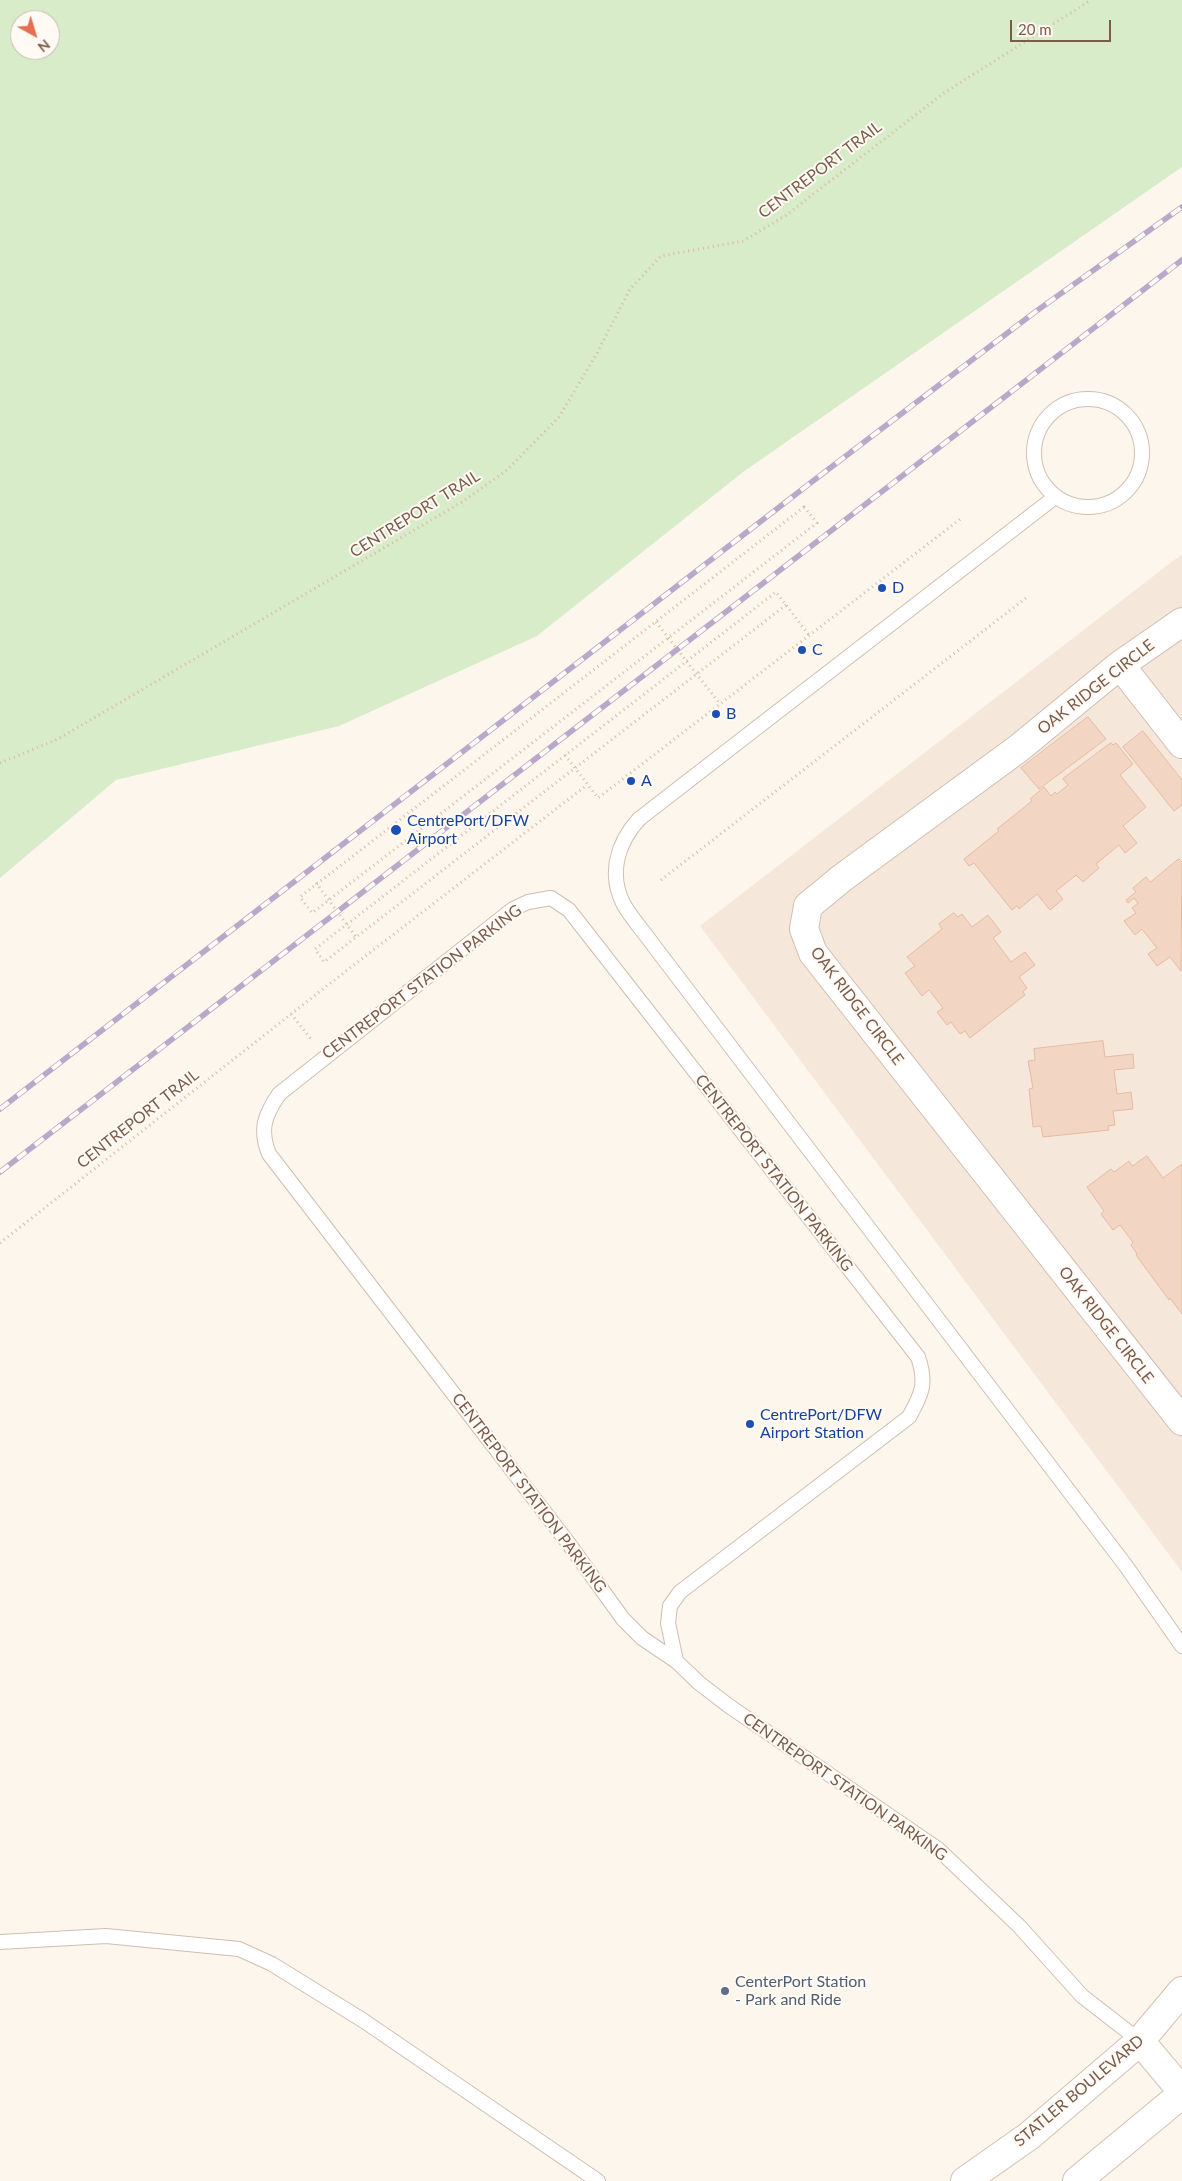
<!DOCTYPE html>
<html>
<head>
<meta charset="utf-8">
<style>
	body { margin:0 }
	#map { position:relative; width:1182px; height:2181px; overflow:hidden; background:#fdf6ec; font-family:Lato,sans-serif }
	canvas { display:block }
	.north { position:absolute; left:10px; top:10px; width:50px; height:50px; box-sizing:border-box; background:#fffaf3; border:1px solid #cabbb1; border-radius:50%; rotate:141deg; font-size:14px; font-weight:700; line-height:20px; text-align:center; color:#7a5c4d }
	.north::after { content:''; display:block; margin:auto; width:18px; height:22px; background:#e76f51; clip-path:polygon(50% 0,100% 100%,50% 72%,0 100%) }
	.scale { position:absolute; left:1010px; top:20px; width:101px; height:22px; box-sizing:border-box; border:2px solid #7a5c4d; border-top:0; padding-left:6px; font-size:15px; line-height:18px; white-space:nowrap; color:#7a5c4d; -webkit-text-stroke:4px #fffaf3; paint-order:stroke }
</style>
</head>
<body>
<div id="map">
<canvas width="1182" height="2181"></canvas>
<div class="north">N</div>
<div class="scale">20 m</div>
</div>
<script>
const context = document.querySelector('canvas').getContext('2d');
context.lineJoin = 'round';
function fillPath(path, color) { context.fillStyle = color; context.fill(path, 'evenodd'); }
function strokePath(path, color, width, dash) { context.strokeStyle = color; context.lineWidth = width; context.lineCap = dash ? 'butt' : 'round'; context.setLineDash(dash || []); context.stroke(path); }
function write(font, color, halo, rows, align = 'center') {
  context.font = font + ' Lato,sans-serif'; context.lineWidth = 4; context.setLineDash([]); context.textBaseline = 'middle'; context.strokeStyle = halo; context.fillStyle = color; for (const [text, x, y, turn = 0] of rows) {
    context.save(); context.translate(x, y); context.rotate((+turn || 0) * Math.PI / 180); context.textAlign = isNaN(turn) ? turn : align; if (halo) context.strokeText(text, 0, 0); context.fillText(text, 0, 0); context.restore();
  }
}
const residential = new Path2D(`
	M1182 554V1572L700 926Z`);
const green = new Path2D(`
	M0 0H1182V167L743 472 537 636 339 726 116 780 0 878ZM20 20H50V50H20Z`);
const building = new Path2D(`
	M1088 717 1106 739 1039 789 1021 768Z
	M1143 731 1182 780V805L1174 811 1123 747Z
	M1111 743 1113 745 1116 743 1133 764 1120 775 1146 807 1123 826 1137 843 1125 853 1119 845 1096 864 1099 868 1083 882 1076 875 1056 891 1063 899 1050 910 1037 894 1019 909 1017 906 1012 910 974 863 969 866 964 859 999 831 997 829 1032 801 1030 799 1044 787 1051 796 1055 792 1057 794 1068 785 1063 779Z
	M1179 859 1182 862 1181 971 1170 957 1157 966 1148 954 1157 948 1142 929 1135 935 1124 921 1136 913 1132 908 1138 903 1134 898 1128 903 1126 900 1136 892 1133 888 1146 877 1150 882Z
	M954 913 958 917 962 914 972 927 988 915 1001 932 993 938 1011 962 1025 952 1035 965 1019 977 1027 988 1023 992 1025 995 970 1038 965 1031 960 1034 951 1022 947 1025 937 1012 943 1008 929 990 922 996 905 973 915 966 907 957 942 929 939 924Z
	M1103 1041 1105 1057 1133 1054 1134 1068 1114 1070 1117 1094 1131 1092 1133 1109 1113 1111 1115 1125 1108 1126 1109 1130 1043 1137 1041 1126 1033 1127 1029 1089 1033 1088 1028 1061 1035 1060 1034 1049Z
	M1147 1156 1163 1178 1182 1164V1314L1170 1298 1169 1300 1136 1255 1137 1254 1131 1245 1133 1242 1120 1225 1113 1230 1101 1214 1104 1211 1087 1187 1111 1169 1114 1172 1129 1161 1132 1166Z`);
const path = new Path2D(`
	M804 507 817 523 312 913 300 897Z
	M786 605 324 962 315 949 776 592 809 635
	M656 622 720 704
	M565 755 598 798 963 517
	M0 763 58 739 462 502 507 470 559 417 596 355 630 289 661 256 743 241 785 216 944 93 1091 0
	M661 880 1026 598
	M316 883 356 937
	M291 1014 311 1039
	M0 1243 328 985 587 785`);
const lane = new Path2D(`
	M1034 453a54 54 0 1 1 108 0a54 54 0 1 1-108 0Z
	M1055 497 639 819C617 843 608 875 624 905 632 919 645 933 654 946L1126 1566 1182 1646
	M676 1661 668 1623 670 1606 680 1592 909 1417C922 1394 927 1383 918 1357L569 910 551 898 528 902 513 909 279 1094C265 1115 259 1129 269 1154L569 1544 623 1619 642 1638 676 1661 699 1683 729 1706 938 1849 1019 1926 1082 1996 1140 2041
	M0 1942 106 1936 239 1949 272 1964 364 2021 598 2181`);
const street = new Path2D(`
	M1182 622 1120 665 1019 748 842 878 808 906 804 929 813 953 1182 1421
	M1120 665 1182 744`);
const secondary = new Path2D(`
	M1140 2041 1182 2091
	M965 2181 1029 2136 1140 2041 1182 1991
	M1077 2181 1182 2094`);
const rail = new Path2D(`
	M0 1109 813 481 1035 312 1182 207
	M0 1172 1182 260`);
const markers = [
	[882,588,5,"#1a4fb4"],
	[802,650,5,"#1a4fb4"],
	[716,714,5,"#1a4fb4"],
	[631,781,5,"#1a4fb4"],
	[396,830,6,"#1a4fb4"],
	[750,1424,5,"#1a4fb4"],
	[725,1991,5,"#5c6f8a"]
];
const streetNames = [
	["CENTREPORT TRAIL",820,170,-37],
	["CENTREPORT TRAIL",415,514,-32],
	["OAK RIDGE CIRCLE",1096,687,-38],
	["CENTREPORT STATION PARKING",422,982,-37],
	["OAK RIDGE CIRCLE",857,1006,53],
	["CENTREPORT TRAIL",138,1119,-38],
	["CENTREPORT STATION PARKING",774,1173,52],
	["OAK RIDGE CIRCLE",1106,1325,52],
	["CENTREPORT STATION PARKING",529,1493,53],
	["CENTREPORT STATION PARKING",845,1787,35],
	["STATLER BOULEVARD",1079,2091,-40]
];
const transitNames = [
	["D",892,588],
	["C",812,650],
	["B",726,714],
	["A",641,781],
	["CentrePort/DFW",407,821],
	["Airport",407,839],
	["CentrePort/DFW",760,1415],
	["Airport Station",760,1433]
];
const serviceNames = [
	["CenterPort Station",735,1982],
	["- Park and Ride",735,2000]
];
fillPath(residential, '#f5e8da');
fillPath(green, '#d8ecc9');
fillPath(building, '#f3d5c3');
strokePath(building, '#e6bba3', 1);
strokePath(lane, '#d1beb0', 16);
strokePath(street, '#d1beb0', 30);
strokePath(secondary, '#d6c0b0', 30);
strokePath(path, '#d9b8a5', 3, [1, 4]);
strokePath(lane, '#fff', 14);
strokePath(street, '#fff', 28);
strokePath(secondary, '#fff', 28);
strokePath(rail, '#b9a8c9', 5.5);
strokePath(rail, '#fffaf3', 4, [11]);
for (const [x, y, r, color] of markers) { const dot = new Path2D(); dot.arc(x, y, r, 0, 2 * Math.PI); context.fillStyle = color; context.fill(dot); strokePath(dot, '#fffaf3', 2); }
write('16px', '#7a5c4d', '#fffaf3', streetNames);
write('16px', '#164399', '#fffaf3', transitNames, 'left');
write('16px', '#4e5e75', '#fffaf3', serviceNames, 'left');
</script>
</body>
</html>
